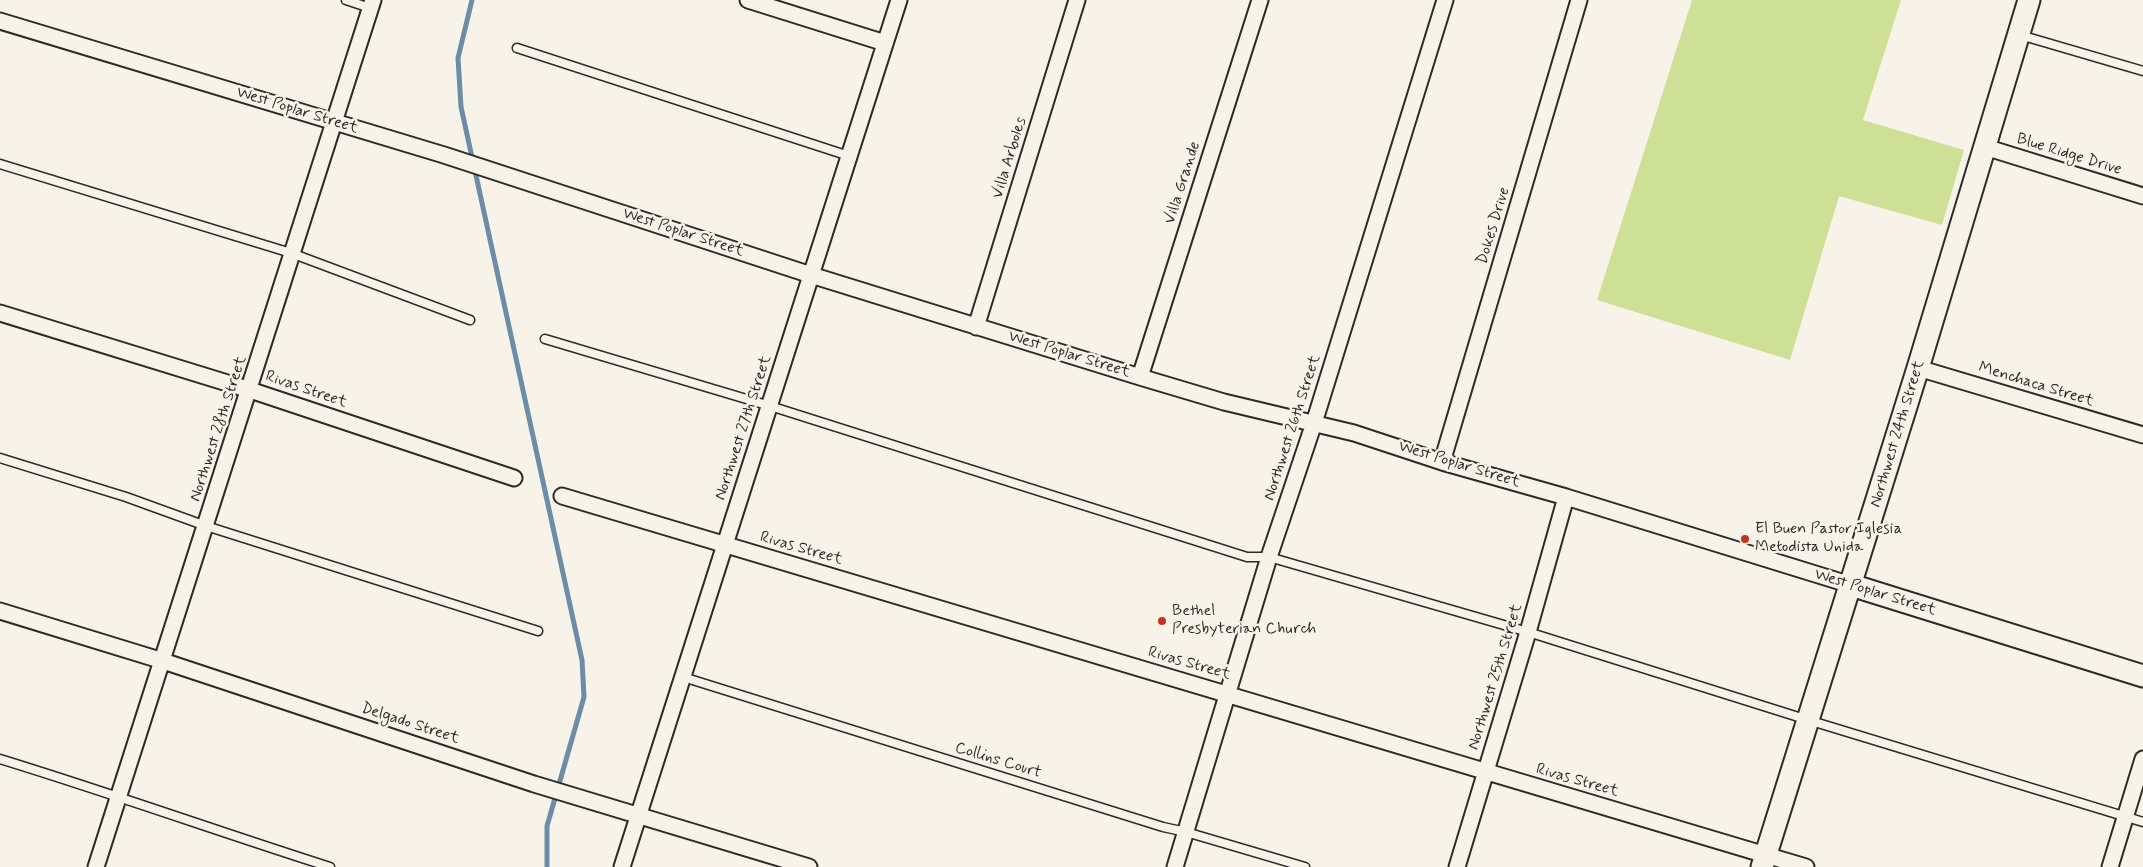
<!DOCTYPE html>
<html>
<head>
<meta charset="utf-8">
<style>
	body { margin:0 }
	canvas { display:block; background:#f7f3e8 }
</style>
</head>
<body>
<canvas width="2143" height="867"></canvas>
<script>
const context = document.querySelector('canvas').getContext('2d');
context.lineJoin = 'round';
function fillPath(path, color) { context.fillStyle = color; context.fill(path, 'evenodd'); }
function strokePath(path, color, width, dash) { context.strokeStyle = color; context.lineWidth = width; context.lineCap = dash ? 'butt' : 'round'; context.setLineDash(dash || []); context.stroke(path); }
function write(font, color, halo, rows, align = 'center') {
  context.font = font + ' Mynerve,sans-serif'; context.lineWidth = 5; context.setLineDash([]); context.textBaseline = 'middle'; context.strokeStyle = halo; context.fillStyle = color; for (const [text, x, y, turn = 0] of rows) {
    context.save(); context.translate(x, y); context.rotate((+turn || 0) * Math.PI / 180); context.textAlign = isNaN(turn) ? turn : align; if (halo) context.strokeText(text, 0, 0); context.fillText(text, 0, 0); context.restore();
  }
}
const green = new Path2D(`
	M1692 0H1901L1863 120 1964 150 1942 225 1839 196 1790 360 1597 300Z`);
const stream = new Path2D(`
	M472 0 458 58 461 107 582 660 584 697 547 826V867`);
const lane = new Path2D(`
	M346 0 370 8
	M2020 35 2143 71
	M517 48 849 156
	M0 164 291 253 470 320
	M545 339 770 406 1247 557H1269L1528 632 1808 720 2143 822
	M0 458 126 497 206 526 538 631
	M683 677 1163 827 1186 832 1305 867
	M0 759C111 793 220 832 330 867`);
const street = new Path2D(`
	M748 0 885 43
	M0 21 444 155 811 275 1140 377 1224 402 1354 433 1442 462 1566 497 1851 585
	M1985 147 2143 196
	M0 313 250 390 514 478
	M976 327 1077 0
	M1918 368 2143 435
	M1140 377 1260 0
	M1442 462 1579 0
	M562 496 1806 867
	M0 611 163 661 534 784 809 867
	M96 867C189 578 280 289 373 0
	M622 867 899 0
	M1175 867 1269 557 1314 423 1445 0
	M1457 867 1528 632 1566 497
	M2110 867 2143 759`);
const secondary = new Path2D(`
	M1851 585 2143 676
	M1762 867 1918 368 2029 0`);
const markers = [
	[1745,539,5,"#c8321e"],
	[1162,621,5,"#c8321e"]
];
const streetNames = [
	["West Poplar Street",297,111,17],
	["Blue Ridge Drive",2069,155,17],
	["Villa Arboles",1010,158,-73],
	["Villa Grande",1183,183,-72],
	["Dokes Drive",1494,226,-73],
	["West Poplar Street",683,233,18],
	["West Poplar Street",1069,355,17],
	["Menchaca Street",2036,385,17],
	["Rivas Street",306,390,19],
	["Northwest 27th Street",744,428,-72],
	["Northwest 26th Street",1293,428,-72],
	["Northwest 28th Street",219,429,-72],
	["Northwest 24th Street",1898,434,-73],
	["West Poplar Street",1459,465,17],
	["Rivas Street",801,549,16],
	["West Poplar Street",1875,593,17],
	["Rivas Street",1189,664,16],
	["Northwest 25th Street",1496,677,-73],
	["Delgado Street",410,724,18],
	["Collins Court",998,761,17],
	["Rivas Street",1577,781,16]
];
const poiNames = [
	["El Buen Pastor Iglesia",1755,530],
	["Metodista Unida",1755,548],
	["Bethel",1172,612],
	["Presbyterian Church",1172,630]
];
fillPath(green, '#cde095');
strokePath(stream, '#6c8da5', 5);
strokePath(lane, '#2b2b2b', 11);
strokePath(street, '#2b2b2b', 19);
strokePath(secondary, '#2b2b2b', 25);
strokePath(lane, '#f7f3e8', 8);
strokePath(street, '#f7f3e8', 15);
strokePath(secondary, '#f7f3e8', 21);
for (const [x, y, r, color] of markers) { const dot = new Path2D(); dot.arc(x, y, r, 0, 2 * Math.PI); context.fillStyle = color; context.fill(dot); strokePath(dot, '#f7f3e8', 2); }
write('16px', '#2b2b2b', '#f7f3e8', streetNames);
write('16px', '#2b2b2b', '#f7f3e8', poiNames, 'left');
</script>
</body>
</html>
